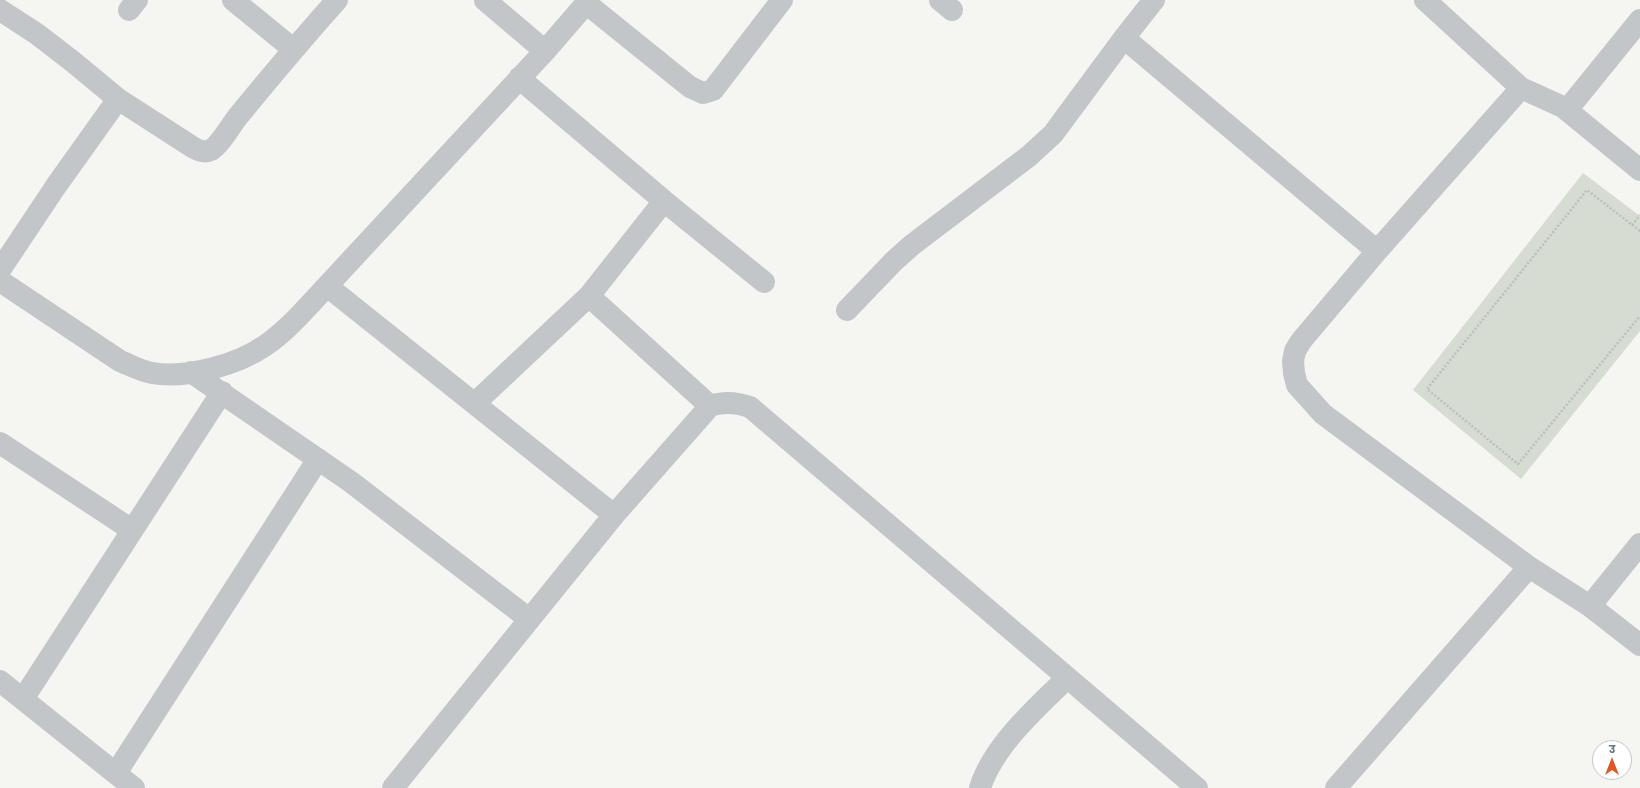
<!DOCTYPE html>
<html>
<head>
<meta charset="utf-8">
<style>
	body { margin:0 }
	#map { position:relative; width:1640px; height:788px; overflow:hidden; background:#f5f5f1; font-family:Poppins,"Noto Sans Devanagari",sans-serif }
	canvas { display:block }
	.north { position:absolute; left:1592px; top:740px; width:40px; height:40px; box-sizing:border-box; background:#fff; border:1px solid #c1c7cd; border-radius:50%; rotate:0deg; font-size:11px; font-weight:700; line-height:16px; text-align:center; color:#647482 }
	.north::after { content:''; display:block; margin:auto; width:14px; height:18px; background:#e25624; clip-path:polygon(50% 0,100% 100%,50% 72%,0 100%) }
</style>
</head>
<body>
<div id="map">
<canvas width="1640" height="788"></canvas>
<div class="north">उ</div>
</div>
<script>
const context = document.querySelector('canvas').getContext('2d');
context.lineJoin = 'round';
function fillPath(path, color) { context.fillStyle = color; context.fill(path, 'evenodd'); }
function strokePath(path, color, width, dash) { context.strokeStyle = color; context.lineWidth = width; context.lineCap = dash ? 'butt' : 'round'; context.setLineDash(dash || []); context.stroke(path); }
const green = new Path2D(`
	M1583 173 1640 216V331L1521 479 1413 390Z`);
const path = new Path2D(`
	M1632 225 1640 215
	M1640 231 1587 190 1427 389 1518 464 1640 316`);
const minor = new Path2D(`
	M233 0 293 49
	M485 0 545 51
	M940 0 952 10
	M1425 0 1521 88 1563 107 1640 170
	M587 4 690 87 703 93 713 90 782 0
	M0 10 37 34 72 61 118 99 194 148C200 151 205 153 211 150 221 144 232 123 240 114 272 75 304 37 337 0
	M129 10 137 0
	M1124 38 1377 251
	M519 78 664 201 764 282
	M1521 88 1377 251 1301 341 1295 351 1293 361 1294 373 1297 385 1323 414 1529 567 1590 606 1640 645
	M1567 110 1640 20
	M0 270 56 186 118 99
	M0 281 120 361C130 365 141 371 152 373 187 379 237 365 266 345 289 329 308 306 327 286L545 51 589 0
	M327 286 614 515
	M589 296 710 406
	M847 310 894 261 912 245 1029 156 1053 134 1124 38 1154 0
	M191 372 351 482 529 619
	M475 403 589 296 664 201
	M0 443 132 530
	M1590 606 1640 544
	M0 681 134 788
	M23 699 222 392
	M116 773 318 459
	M393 788 614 515 710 406C724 401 736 402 750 407L1197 788
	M980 788C993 746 1037 707 1067 678
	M1336 788 1529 567`);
fillPath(green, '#d6dcd2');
strokePath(path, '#bcbec0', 2.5, [2, 2]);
strokePath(minor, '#c2c6c9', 22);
</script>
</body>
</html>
